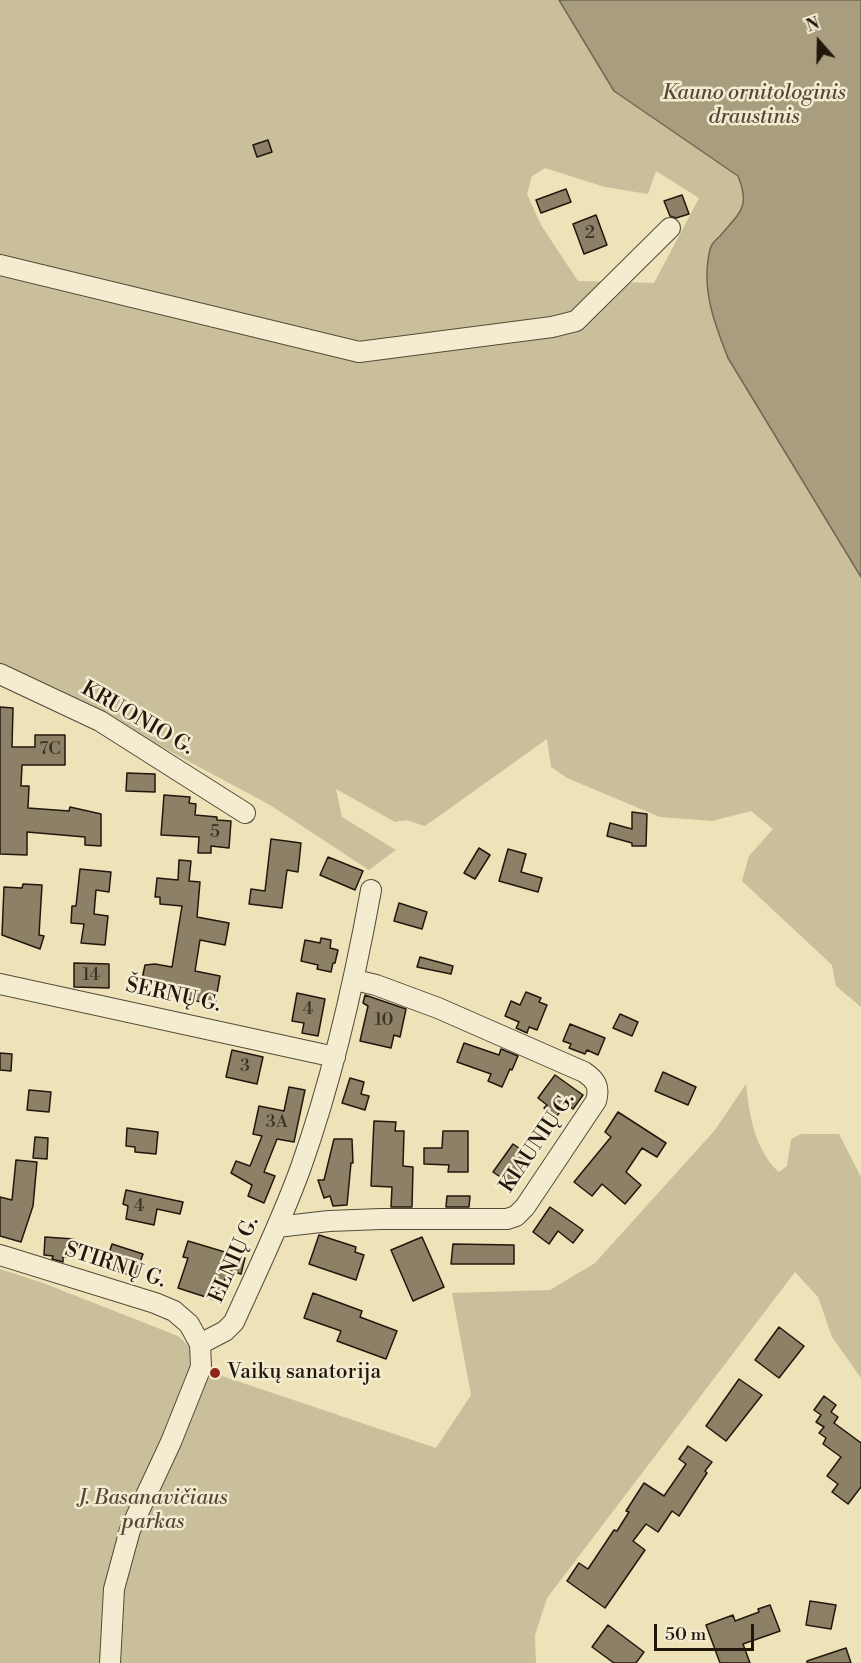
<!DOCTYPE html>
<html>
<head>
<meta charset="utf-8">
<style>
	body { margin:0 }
	#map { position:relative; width:861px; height:1663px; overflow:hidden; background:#ede2b8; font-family:"Libre Bodoni",serif }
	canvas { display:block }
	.north { position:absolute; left:789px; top:12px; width:60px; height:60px; -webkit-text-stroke:4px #f3ecd1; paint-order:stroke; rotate:340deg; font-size:16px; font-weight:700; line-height:24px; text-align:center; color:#22170d }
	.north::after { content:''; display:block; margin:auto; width:21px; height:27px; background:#22170d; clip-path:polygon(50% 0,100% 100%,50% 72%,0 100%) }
	.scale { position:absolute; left:654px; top:1624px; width:100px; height:27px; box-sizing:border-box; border:3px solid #22170d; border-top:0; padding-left:8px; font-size:18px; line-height:21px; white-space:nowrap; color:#22170d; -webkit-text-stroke:4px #f3ecd1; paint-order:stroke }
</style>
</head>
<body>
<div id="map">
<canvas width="861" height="1663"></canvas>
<div class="north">N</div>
<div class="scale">50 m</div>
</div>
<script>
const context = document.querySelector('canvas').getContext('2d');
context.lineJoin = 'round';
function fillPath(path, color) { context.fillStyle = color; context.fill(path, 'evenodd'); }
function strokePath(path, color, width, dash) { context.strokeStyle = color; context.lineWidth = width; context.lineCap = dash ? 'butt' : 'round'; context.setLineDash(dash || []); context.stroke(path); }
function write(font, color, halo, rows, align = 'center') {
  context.font = font + ' "Libre Bodoni",serif'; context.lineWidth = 5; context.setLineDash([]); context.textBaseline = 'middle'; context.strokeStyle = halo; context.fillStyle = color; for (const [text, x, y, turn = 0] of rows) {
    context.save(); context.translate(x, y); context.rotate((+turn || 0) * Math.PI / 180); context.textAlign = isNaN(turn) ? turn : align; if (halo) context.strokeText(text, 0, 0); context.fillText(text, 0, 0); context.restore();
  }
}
const green = new Path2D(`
	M0 0H861V1007L836 986 832 965 742 881 749 856 773 829 751 811 712 821 660 817 567 778 551 767 547 739 425 826 406 820 395 822 336 789 342 817 396 850 369 870 270 805 63 694 0 669ZM545 168 605 187 648 194 656 171 699 198 654 283 578 281 541 225 527 194 532 176Z
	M746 1084C749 1114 755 1151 779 1172L787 1166 791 1139 801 1134H839L861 1177V1378L832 1337 818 1297 795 1272 547 1598 535 1635 536 1663H0V1269L43 1283 178 1336 222 1376 436 1448 471 1395 452 1293 550 1290 595 1263 715 1130Z`);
const water = new Path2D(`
	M559 0H861V577L728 358C716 327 703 295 708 260 709 256 709 250 711 247 712 243 717 239 720 236 739 213 751 208 738 176L614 91Z`);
const building = new Path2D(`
	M268 140 272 152 257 157 253 145Z
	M566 189 571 202 541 213 536 200Z
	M682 195 689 214 676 218 670 216 664 201Z
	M596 215 607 245 584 254 573 224Z
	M0 707 13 708 12 747H35V735H65V765H22L21 786H29L28 808 69 811 70 807 101 814V846L85 845V837L27 832V855L0 854Z
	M127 773 155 774V792L126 791Z
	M164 795 190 797 189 803 196 804 195 815 217 817V820L231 821 229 848 211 846V853H198L199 837 161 835Z
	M632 812 647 814 646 846H632V843L607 836 610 823 632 829Z
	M271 839 301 843 298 872 287 870 282 908 249 904 251 889 265 891Z
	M479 848 490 855 475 879 464 873Z
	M508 849 526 854 521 872 542 878 538 892 499 881Z
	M328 857 363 871 355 890 320 875Z
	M179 860 191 861 189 881 200 882 197 917 229 923 225 945 200 940 195 971 220 976 215 1005 155 992 156 986 141 984 145 965 155 964 172 967 182 906 160 904V897H155L157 878 178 880Z
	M80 869 111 872 109 892 96 890 94 914 108 916 105 945 81 943 84 924 71 923 72 906H76Z
	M23 884 42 885 39 935 44 936 40 949 2 935 4 887 22 888Z
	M399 903 427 912 422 929 394 921Z
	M321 938 331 940 330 948 338 950 335 963H333L331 972 317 969 318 965 301 961 305 940 320 943Z
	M420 957 453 966 451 974 417 967Z
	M74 963 109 964V988L74 987Z
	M526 992 541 998 539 1002 547 1005 537 1030 529 1027 527 1033 516 1028 519 1022 505 1016 511 1001 520 1005Z
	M297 993 325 999 318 1036 302 1033 304 1023 292 1021Z
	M365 995 406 1009 400 1037 394 1035 391 1048 360 1041 368 1006 363 1003Z
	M620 1014 638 1022 632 1036 613 1028Z
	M570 1024 605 1038 598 1055 587 1050 585 1054 569 1048 571 1044 563 1041Z
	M464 1043 499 1055 501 1049 518 1056 512 1070 510 1069 502 1087 488 1081 491 1074 457 1062Z
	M232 1050 263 1057 257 1084 226 1077Z
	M0 1053 12 1054 11 1071 0 1070Z
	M663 1072 696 1087 688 1105 655 1091Z
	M555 1075 583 1095 573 1109 566 1104 556 1117 544 1108 547 1105 538 1098Z
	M350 1078 364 1082 361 1094 369 1096 365 1110 342 1103Z
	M289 1087 305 1090 294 1142 277 1139 264 1172 275 1176 264 1203 248 1196 252 1185 231 1173 236 1161 250 1166 262 1136 253 1134 259 1106 284 1111Z
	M29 1090 51 1092 49 1112 27 1110Z
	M618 1112 666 1143 657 1157 642 1148 626 1172 641 1185 625 1204 602 1184 592 1196 574 1182 611 1137 605 1132Z
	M374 1121 396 1122 395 1131H404L403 1166 413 1167 412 1207H391L392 1187 371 1186Z
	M127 1128 158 1132 156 1154 135 1152V1147L126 1146Z
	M443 1131H468V1172H448L449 1165 424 1164V1148H442Z
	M35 1137 48 1138 47 1159 33 1158Z
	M334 1139H352L353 1163H351L347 1205 333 1206 330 1196 324 1198 318 1180H324Z
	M513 1144 531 1156 512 1185 493 1172Z
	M16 1160 37 1162 33 1206 21 1242 0 1236V1197L12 1200Z
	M126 1190 183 1202 180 1214 157 1209 154 1225 126 1219 128 1206 123 1204Z
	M447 1196H470L469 1207H446Z
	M550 1207 583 1230 573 1243 558 1231 549 1244 533 1232Z
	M319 1235 356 1247 355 1252 364 1255 356 1280 309 1264Z
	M45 1237 74 1239 73 1257H63V1262L52 1259 53 1256 44 1255Z
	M422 1237 444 1287 413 1301 391 1250Z
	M188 1241 245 1258 241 1274 228 1270 218 1301 178 1288 188 1258 183 1257Z
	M112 1244 143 1254 135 1277 117 1271 119 1267 106 1263Z
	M453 1244 514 1245V1264H451Z
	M313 1293 362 1311 360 1317 397 1331 386 1359 337 1341 341 1331 304 1318Z
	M779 1327 804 1346 779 1378 755 1360Z
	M739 1379 762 1395 726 1441 706 1426Z
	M824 1396 836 1405 831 1412 838 1417 834 1423 861 1443V1487L848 1504 832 1492 838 1484 827 1476 841 1457 823 1444 826 1438 819 1433 824 1427 816 1422 821 1415 814 1410Z
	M688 1446 712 1462 705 1471 707 1473 679 1516 672 1511 658 1532 646 1524 633 1541 645 1550 605 1608 567 1581 579 1563 588 1569 614 1530 617 1531 629 1512 626 1511 644 1483 664 1496 686 1464 679 1459Z
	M810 1601 836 1605 831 1629 806 1625Z
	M770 1605 780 1631 743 1644 750 1663H720L706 1625 733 1615 735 1621 759 1612 758 1609Z
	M608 1625 644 1652 636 1663H614L592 1647Z
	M846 1648 851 1663H807V1661Z`);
const minor = new Path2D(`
	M0 265 359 352 552 327 576 321 670 228
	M0 674 100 721 245 813
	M0 984 335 1057
	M277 1227 329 1221 381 1219H507L516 1216 525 1207 596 1101C600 1087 596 1080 584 1072L438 1008 376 985 355 980
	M0 1255 155 1303 174 1311 189 1324 200 1344 201 1367 171 1442 130 1530 114 1589 110 1663
	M200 1344 225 1331 234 1322C257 1271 282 1220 301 1167 333 1077 354 984 371 890`);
const markers = [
	[215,1373,6,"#8f2418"]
];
const numberNames = [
	["2",590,234],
	["7C",50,750],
	["5",215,833],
	["14",91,976],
	["4",308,1010],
	["10",384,1021],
	["3",245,1067],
	["3A",277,1123],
	["4",139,1207]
];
const parkNames = [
	["Kauno ornitologinis",754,94],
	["draustinis",754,118],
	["J. Basanavičiaus",153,1499],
	["parkas",153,1523]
];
const streetNames = [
	["KRUONIO G.",137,719,30],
	["ŠERNŲ G.",173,996,12],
	["KIAUNIŲ G.",538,1143,-56],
	["ELNIŲ G.",235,1260,-66],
	["STIRNŲ G.",115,1266,18]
];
const poiNames = [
	["Vaikų sanatorija",227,1373]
];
fillPath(green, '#cabf9b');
fillPath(water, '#a89d7e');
strokePath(water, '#726751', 1.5);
fillPath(building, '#8c8166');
strokePath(building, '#22170d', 1.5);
strokePath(minor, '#554a38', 22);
strokePath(minor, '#f3ecd1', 20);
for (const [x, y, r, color] of markers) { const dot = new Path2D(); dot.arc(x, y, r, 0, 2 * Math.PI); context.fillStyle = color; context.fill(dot); strokePath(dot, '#f3ecd1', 2); }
write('18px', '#3c3223', null, numberNames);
write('italic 21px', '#544938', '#f3ecd1', parkNames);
write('21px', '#22170d', '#f3ecd1', streetNames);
write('21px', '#22170d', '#f3ecd1', poiNames, 'left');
</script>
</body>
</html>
